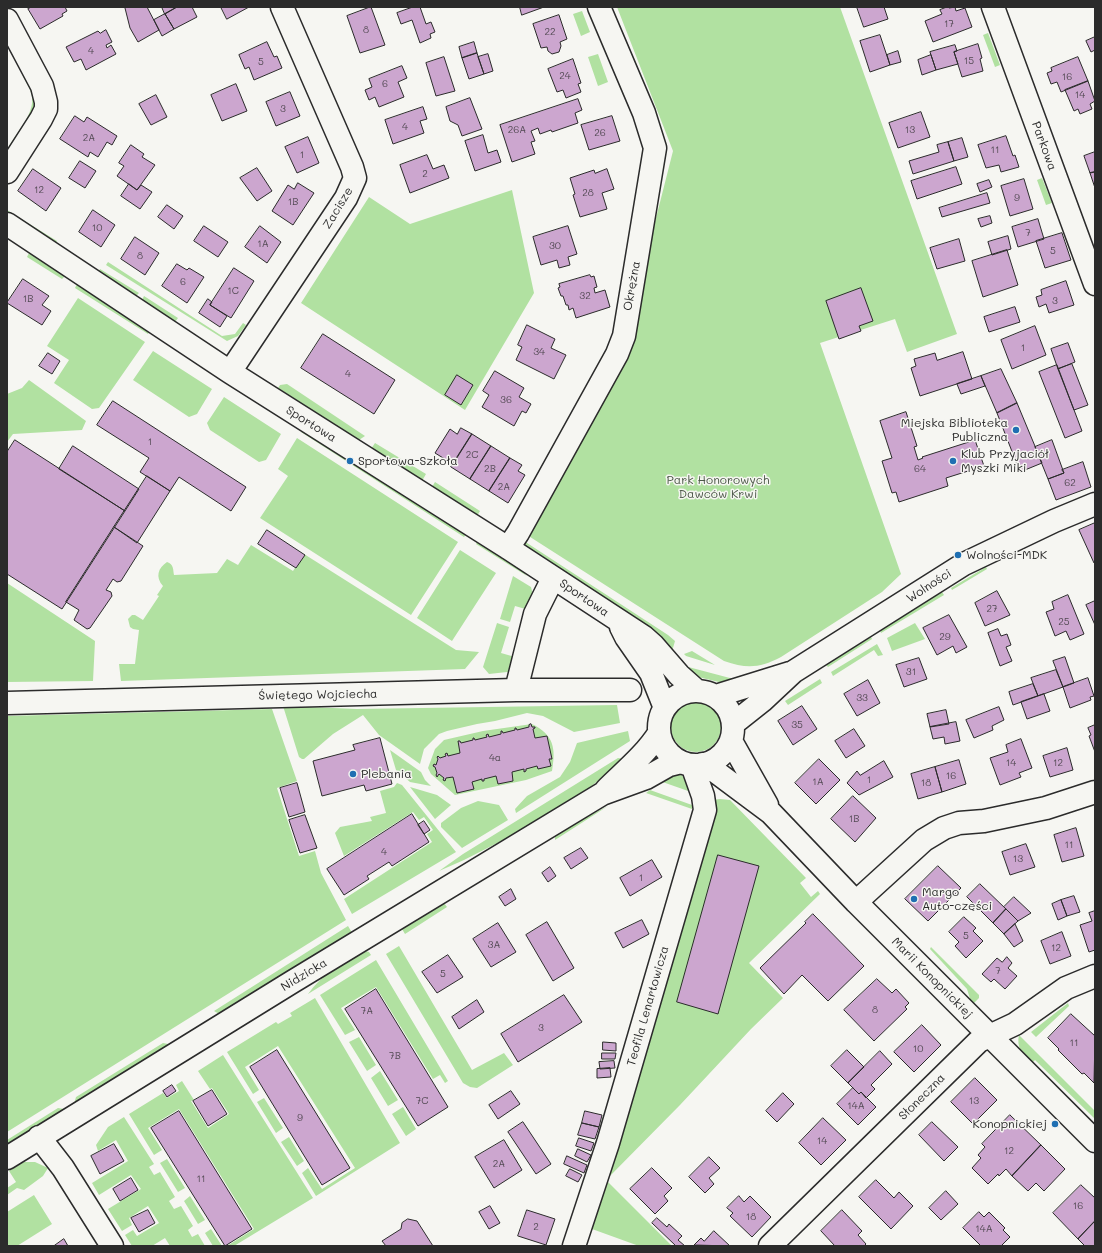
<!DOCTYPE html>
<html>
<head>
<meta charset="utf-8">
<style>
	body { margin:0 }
	#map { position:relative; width:1102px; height:1253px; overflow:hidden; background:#f6f6f2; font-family:Mali,sans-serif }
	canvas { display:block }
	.frame { position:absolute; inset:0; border:8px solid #2b2b2b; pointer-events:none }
</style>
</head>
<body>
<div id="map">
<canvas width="1102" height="1253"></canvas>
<div class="frame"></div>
</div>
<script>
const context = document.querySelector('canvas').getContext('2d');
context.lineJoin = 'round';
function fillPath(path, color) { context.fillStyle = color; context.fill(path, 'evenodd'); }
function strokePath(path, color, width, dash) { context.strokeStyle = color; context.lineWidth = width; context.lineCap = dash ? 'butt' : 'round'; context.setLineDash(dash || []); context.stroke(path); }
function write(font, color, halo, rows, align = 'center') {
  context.font = font + ' Mali,sans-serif'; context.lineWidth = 3; context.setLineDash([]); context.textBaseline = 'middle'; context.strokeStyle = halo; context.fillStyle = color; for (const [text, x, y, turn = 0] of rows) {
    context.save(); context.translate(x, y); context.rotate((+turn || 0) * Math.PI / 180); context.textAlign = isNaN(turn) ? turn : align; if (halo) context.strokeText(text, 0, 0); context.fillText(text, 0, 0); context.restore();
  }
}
const green = new Path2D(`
	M617 7H840L957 334 907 352 895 319 820 343 901 574 882 592 781 657C760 668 747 669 724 661L527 535 629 354 641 277 673 151Z
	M582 11 590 32 581 36 573 14Z
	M988 33 1000 65 995 67 983 35Z
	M598 54 608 82 598 86 588 57Z
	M25 72 35 98 34 110 7 154C7 148 11 143 15 137 22 126 34 111 32 97 31 89 25 81 22 74Z
	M1042 178 1052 203 1046 205 1037 180Z
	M512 190 534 293 465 410 301 303 369 197 410 224Z
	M7 210 57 241 55 245 8 216Z
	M29 253 65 276 62 279 27 257Z
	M108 262 222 336 235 334 243 323 246 325 238 336 227 341 106 265Z
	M100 269 139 293 136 296 98 273Z
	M77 284 150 330 148 334 75 288Z
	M144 296 178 318 175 322 142 300Z
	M78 298 145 342 99 408 92 409 54 383 69 360 47 346Z
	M153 351 212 389 197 414 189 417 133 380Z
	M29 380 86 421 82 430 13 434 7 442V394L22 388Z
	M287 384 365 436 359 440 278 388 280 385Z
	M224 397 281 434 266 460 259 462 210 430 207 423Z
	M303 429 466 534 464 537 301 432Z
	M297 438 458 542 411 615 260 518 288 476 278 469Z
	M375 443 426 474 422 481 371 449Z
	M435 482 480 511 477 516 432 487Z
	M478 541 519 568 527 576 476 544Z
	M524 541 668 635 675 641 673 648 670 652 525 546Z
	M251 545 293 571 304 554 456 650 479 652 465 669 121 681 119 664H135L139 630 133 629 130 627 128 619 132 615H135L143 620 159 596 157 595 163 586C155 577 158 568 167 562 174 564 173 570 174 575L217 573 227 559 238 565Z
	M460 550 496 573 452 641 417 618Z
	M986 567 987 569 952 590 951 588Z
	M513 576 531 587 533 595 529 610 515 606 510 622 500 619Z
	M7 583 95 641 93 681 7 682Z
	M942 592 944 595 881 633 880 630Z
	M497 623 509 627 501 653 515 657 516 671 489 674 483 667Z
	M915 623 925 639 892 651 887 638Z
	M871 637 872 639 828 667 826 665Z
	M877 644 883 655 878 656 874 650 833 676 831 672Z
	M692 651 715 665 686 656 684 654Z
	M677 664 745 682 727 684 690 675Z
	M820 679 822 683 788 705 785 701Z
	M671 727a25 25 0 1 1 50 0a25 25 0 1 1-50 0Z
	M617 705 620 723 574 732 543 716 527 713 495 721 477 724 447 731 439 734 424 749 420 764 379 735 363 715 333 734 304 759H302L299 757 283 706 357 709Z
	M272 709 297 781 277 788 299 856 315 851 321 873 346 920 7 1132V716Z
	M532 724C554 735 556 748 552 771L526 780 455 795 431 774 428 768 435 749 444 740 483 731Z
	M628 731 630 741 516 813 515 809 527 796 560 777 570 762 577 743Z
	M390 750 421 772 425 780 431 786 410 782 396 770Z
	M618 758 624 759 576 799 513 835 464 860 439 871 463 854Z
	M673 772C685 775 688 781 691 792L654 779Z
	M397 783 402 785 456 852 352 914 344 899 432 842 427 834 433 830 424 817 419 820 413 812 344 856 335 833 340 827 372 821 370 817 386 813 380 791 394 787Z
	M410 787 437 795 451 805 435 819Z
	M650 790 692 805V809L646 793Z
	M720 799 730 800 806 878 800 883 811 897 818 891 820 894 749 963 783 998 751 1029 680 1105 606 1180 672 1246H639L592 1229 712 800Z
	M478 801 499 805 508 820 462 848 441 827V823L461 808Z
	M608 806 555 840V834Z
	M444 903 447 907 405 934 402 929V926Z
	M348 926 351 931V935L221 1015 214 1011Z
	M399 946 472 1070 504 1053 513 1065 477 1088 470 1087 463 1083 386 954Z
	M931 947 979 995V998L972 1005 967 989 930 949Z
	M362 950 369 952 371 955 308 994C322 974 342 963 362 950Z
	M376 960 448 1081 445 1083 440 1075 433 1079 376 987 341 1008 355 1030 345 1035 320 995Z
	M315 998 400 1143 316 1196 302 1173 308 1168 322 1189 355 1168 278 1046 245 1067 259 1090 253 1094 227 1052 276 1022 278 1024 292 1016 290 1013Z
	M1068 1003 1069 1006 1036 1037 1031 1032Z
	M1019 1035 1095 1111V1119L1035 1060 1030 1065C1023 1055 1016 1047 1019 1035Z
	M359 1037 376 1065 367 1071 349 1042Z
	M163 1043 168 1044 171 1048 74 1104 76 1097Z
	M223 1055 313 1198 234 1246H227L254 1229 179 1109 148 1128 162 1150 154 1155 129 1114 163 1093 167 1098 179 1091 176 1085 182 1081 194 1100 191 1101 208 1128 229 1114 212 1088 210 1089 198 1071Z
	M380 1071 398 1100 388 1106 371 1078Z
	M264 1098 283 1128 276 1133 257 1102Z
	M403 1107 416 1129 406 1136 392 1114Z
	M58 1108 64 1109 66 1112 7 1149V1140Z
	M124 1117 154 1164 149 1167 154 1175 160 1172 175 1197 169 1201 174 1209 181 1206 193 1226 188 1230 192 1237 198 1234 205 1246H170L165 1238 152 1246H132L125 1235 133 1230 137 1236 159 1223 148 1206 129 1218 132 1225 122 1231 108 1209 141 1189 131 1175 99 1195 92 1183 128 1161 116 1140 98 1151 96 1145 108 1127Z
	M289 1137 304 1161 297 1166 281 1142Z
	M167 1159 185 1188 178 1192 160 1163Z
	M24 1162H35L48 1168 43 1176 24 1190 17 1188 7 1195V1188L16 1182 9 1171Z
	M34 1195 52 1224 17 1246H7V1212Z
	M190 1196 205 1220 198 1224 184 1201Z
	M211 1229 222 1246H213L205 1233Z`);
const building = new Path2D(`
	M32 7H65L67 11 62 14 63 16 40 29 28 9Z
	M127 7H147L159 30 138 42 130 28 125 8Z
	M162 7H177L165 14Z
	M177 7H192L197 17 174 29 165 14Z
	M221 7H249L227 19Z
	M371 7 385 45 360 53 347 16Z
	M413 7H420L426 24 431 22 435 32 430 34 431 38 420 43 412 20 401 24 397 13Z
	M520 7H544L522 15Z
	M857 7H884L888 19 864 27Z
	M948 7 949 8 955 7 956 11 965 8 972 27 933 42 925 21 942 14 940 10Z
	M165 14 174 29 162 36 154 20Z
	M559 15 567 39 560 42 561 46 559 52 552 54 548 51 547 47 541 48 533 24Z
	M106 30 112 42 106 45 107 48 111 45 116 54 86 70 81 59 74 62 66 47 98 31 100 33Z
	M880 35 890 65 870 72 860 41Z
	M1095 37V50L1091 52 1086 41Z
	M267 42 274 57 277 56 282 68 254 80 249 67 245 69 239 55Z
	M474 42 477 53 462 58 459 47Z
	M978 44 982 58 980 59 983 71 962 77 954 52Z
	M955 45 957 51 954 52 958 64 936 70 930 52Z
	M898 51 901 62 890 65 887 55Z
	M477 53 484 74 469 79 462 58Z
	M488 54 493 71 484 74 478 57Z
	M931 55 936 70 922 75 918 60Z
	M444 57 455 91 436 96 426 63Z
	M1078 57 1088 81 1061 92 1057 82 1051 84 1047 73 1052 71 1051 68Z
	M573 59 581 83 578 84 581 92 566 98 563 90 557 92 548 69Z
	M402 66 407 78 398 82 404 97 379 107 375 97 369 100 365 90 372 87 369 79Z
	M1088 81 1095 101 1090 104 1092 109 1080 114 1078 109 1074 111 1065 90Z
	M236 84 247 111 222 121 211 95Z
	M290 92 300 116 276 126 266 102Z
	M156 95 167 117 151 125 139 104Z
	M470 98 482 129 462 136 458 125 450 121 446 107Z
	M578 99 582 110 575 113 578 123 552 132 551 130 540 134 538 128 531 131 535 141 531 142 535 154 512 162 500 125Z
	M423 107 427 119 420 121 424 133 393 144 385 120Z
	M921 112 930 137 898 148 889 123Z
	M75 116 84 122 87 117 117 136 112 145 107 142 98 157 90 152 88 157 60 139Z
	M612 116 620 141 589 150 581 125Z
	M483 135 488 153 497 150 501 162 475 171 465 141Z
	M1006 136 1013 156 1015 155 1019 167 1001 172 999 165 986 168 978 145Z
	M308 137 319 163 297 173 285 147Z
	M962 138 968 157 954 161 948 142Z
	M948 142 954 161 913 174 909 161 939 152 937 145Z
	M131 145 144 154 142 157 155 165 137 190 117 176 124 166 119 163Z
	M1095 152V172L1090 173 1084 156Z
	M427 155 433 169 444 165 449 178 410 193 400 165Z
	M80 161 96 171 85 188 69 178Z
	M956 167 962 184 917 199 911 181Z
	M257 168 272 191 257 201 240 178Z
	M33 169 61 188 46 211 18 191Z
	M607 169 614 189 602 193 607 209 580 217 573 195 575 194 570 178 594 170 595 173Z
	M1095 172V188L1090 173Z
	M1024 179 1033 209 1010 216 1001 186Z
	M989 180 992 187 980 192 977 184Z
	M298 183 314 193 293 225 272 211 288 185 294 189Z
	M129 184 137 190 141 185 152 192 140 209 121 196Z
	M987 193 990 203 942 217 939 208Z
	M167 205 183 216 174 229 158 217Z
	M93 210 115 225 101 247 79 232Z
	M990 216 992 223 981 227 978 219Z
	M1038 219 1044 239 1018 247 1012 227Z
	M204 226 228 242 218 257 194 241Z
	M260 226 281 242 267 263 245 247Z
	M568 226 577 254 568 257 570 265 559 268 557 260 541 265 533 237Z
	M1062 233 1071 260 1045 268 1036 241Z
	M1008 236 1011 249 992 255 988 242Z
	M135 237 159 253 145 275 121 259Z
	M959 239 965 261 937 269 930 248Z
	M1007 250 1018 285 983 297 972 261Z
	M177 264 187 270 189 268 204 277 187 303 162 286Z
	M234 268 254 281 231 318 210 305Z
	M590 275 591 277 594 276 597 287 594 288 595 293 605 290 610 307 576 318 573 308 569 310 568 305H566L563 296H561L558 288 560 287 559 284Z
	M23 279 49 296 42 305 51 311 42 325 7 303Z
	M1066 281 1074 305 1049 313 1046 304 1039 307 1036 297 1042 295 1041 290Z
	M861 288 873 321 859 326 861 331 839 339 826 301Z
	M208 299 212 302 210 305 227 316 220 327 199 313Z
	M1015 307 1020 322 989 332 984 317Z
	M527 325 555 339 551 348 566 355 554 379 516 360 522 347 518 345Z
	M1035 326 1046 355 1012 369 1001 340Z
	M323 334 395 380 374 414 301 368Z
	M1068 343 1075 362 1058 369 1051 349Z
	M963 352 972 379 920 396 911 368 916 366 914 359 935 353 937 360Z
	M48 353 60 361 52 374 39 366Z
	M1072 364 1088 405 1074 410 1058 369Z
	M1057 365 1082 431 1065 438 1039 372Z
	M1001 369 1017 403 997 413 981 376Z
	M495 371 524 388 519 397 531 404 526 413 522 411 514 426 482 407 489 395 483 391Z
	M457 375 473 385 461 405 445 395Z
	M981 376 985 386 961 394 957 384Z
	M113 401 246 487 231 511 179 477 170 491 140 472 149 458 97 425Z
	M1017 403 1042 463 1020 472 997 413Z
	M906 412 917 446 914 447 918 460 923 458 922 457 975 440 984 466 946 478 948 486 899 502 896 492 892 493 882 461 892 458 880 421Z
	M461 428 472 434 453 464 435 453 450 429 457 434Z
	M472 434 491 446 470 479 451 467Z
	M15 440 125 511 62 609 7 574V452Z
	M1052 440 1064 473 1048 479 1035 447Z
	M73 446 139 489 125 511 59 469Z
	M491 446 510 458 489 491 470 479Z
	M510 458 522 465 518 471 525 475 508 503 489 491Z
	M1083 462 1091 487 1056 500 1048 479 1064 473 1062 470Z
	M147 476 170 491 137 543 114 527Z
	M1095 523V563H1094L1079 530Z
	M114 527 143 546 121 581 117 582 113 579 106 590 111 592 112 596 90 628 87 629 74 620 79 610 66 602Z
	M267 530 305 555 296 568 258 544Z
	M997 591 1010 615 985 626 975 603Z
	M1068 595 1084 634 1070 640 1066 631 1055 636 1046 612 1054 609 1052 602Z
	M1095 601V625L1086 605Z
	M949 615 967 647 956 653 953 646 937 655 923 628Z
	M998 629 1001 636 1007 634 1011 645 1006 647 1012 661 1000 666 988 633Z
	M1065 657 1074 683 1063 687 1053 661Z
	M919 658 927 679 904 687 896 665Z
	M1056 670 1063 687 1038 696 1031 678Z
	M1088 678 1094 696 1090 697 1091 700 1070 708 1063 687Z
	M868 680 880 703 857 716 844 694Z
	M1033 684 1038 696 1013 705 1009 692Z
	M1044 694 1050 711 1027 719 1021 702Z
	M802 706 817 729 793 745 778 721Z
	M999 707 1004 720 992 726 993 730 974 738 966 720Z
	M946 710 949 724 930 727 927 714Z
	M956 722 960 741 945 744 944 737 933 739 930 727Z
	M531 724 532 727H535V728L533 729 535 738 547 736 552 759H549L551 766 538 769 537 766 526 769V771L524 772V769L512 772 513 781 498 784 496 776 484 779V781H482V779L472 782 474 789 457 793 453 777 446 778 445 781 443 780 444 778 439 774 437 777 436 775 437 773 435 767 433 766 434 764 436 765 438 759 437 757 438 756 440 758 446 756 445 754 447 753 448 756 460 753 458 741H460L461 743 473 740V738H474L475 740 487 737 486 735 488 734 489 737 501 734V731H502L503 733 515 730V728H516L517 730 529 727V725Z
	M1095 725V752L1089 736 1091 735 1088 728Z
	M854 729 865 746 846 758 835 741Z
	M380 738 392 784 366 791 364 785 322 796 313 761 355 750 353 745Z
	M1021 739 1032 768 1019 773 1021 777 1000 785 990 758 1008 752 1006 745Z
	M1067 748 1073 770 1050 777 1043 756Z
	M819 759 840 780 816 804 795 783Z
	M959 760 966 784 942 792 935 767Z
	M884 761 893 777 859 795 847 783 857 771 860 775Z
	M935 767 942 792 918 799 911 774Z
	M297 783 305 812 289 817 280 788Z
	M853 796 876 818 855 842 831 819Z
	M412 814 429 842 392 866 389 862 367 876 369 879 344 895 327 869Z
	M305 815 317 848 300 853 289 820Z
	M424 821 430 830 424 834 418 825Z
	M1076 828 1084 856 1062 862 1054 835Z
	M1026 844 1035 867 1010 875 1002 852Z
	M581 848 588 858 571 869 564 858Z
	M718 855 759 866 718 1014 677 1002Z
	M652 860 662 877 630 896 620 878Z
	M938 866 961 888 928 921 905 899Z
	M550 867 556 876 548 882 542 873Z
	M980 884 1006 909 993 923 967 897Z
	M511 889 516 899 505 906 499 897Z
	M1074 896 1080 912 1067 916 1061 900Z
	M1014 897 1031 913 1018 921 1004 907Z
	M1061 900 1067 916 1058 920 1052 904Z
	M1006 909 1018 921 1004 934 993 923Z
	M1095 911V950L1089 952 1080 925 1092 921 1089 913Z
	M813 914 864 966 828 1001 802 975 784 994 760 968 806 923 805 922Z
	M964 917 976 928 973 931 983 941 966 958 955 946 959 942 949 932Z
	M642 920 649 934 623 948 615 933Z
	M547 922 574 968 553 981 526 935Z
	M498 923 516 952 491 967 473 939Z
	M1015 924 1023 941 1014 947 1004 934Z
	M1062 932 1071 956 1050 964 1041 941Z
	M448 955 463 977 437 993 422 972Z
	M1007 957 1012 963 1008 968 1017 976 1005 989 994 979 991 982 982 974 997 958 1002 962Z
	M877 979 892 993 896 989 909 1003 905 1007 907 1009 874 1041 844 1010Z
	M376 989 448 1107 418 1126 345 1009Z
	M564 995 582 1022 518 1062 501 1034Z
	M477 1000 484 1012 459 1029 452 1017Z
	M1071 1014 1095 1036 1094 1083 1084 1073 1082 1074 1058 1050 1059 1049 1048 1038Z
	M922 1025 941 1045 914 1072 894 1052Z
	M603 1042 616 1043V1051L603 1050Z
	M277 1050 350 1168 322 1185 250 1067Z
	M847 1050 864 1067 848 1083 831 1066Z
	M880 1051 892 1064 871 1085 875 1089 866 1098 861 1092 859 1094 848 1083Z
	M602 1053H616L615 1059H602Z
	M614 1061 615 1068 600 1069 599 1062Z
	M610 1068 611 1077 597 1078V1069Z
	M975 1078 997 1100 973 1124 951 1102Z
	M172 1085 176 1091 167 1097 163 1091Z
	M853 1088 859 1094 861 1092 876 1107 858 1125 837 1104Z
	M212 1090 227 1114 208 1126 193 1101Z
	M511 1091 520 1104 498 1119 489 1105Z
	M783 1093 794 1104 777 1122 766 1111Z
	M179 1111 252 1229 225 1246 151 1128Z
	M585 1111 602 1115 599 1127 582 1123Z
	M1010 1115 1041 1145 1012 1176 1006 1169 999 1176 998 1174 988 1184 972 1168 981 1158 978 1155 985 1147 982 1144Z
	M823 1118 846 1140 821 1165 799 1143Z
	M523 1122 551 1164 536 1174 508 1132Z
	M932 1122 958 1147 944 1161 919 1135Z
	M582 1123 599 1127 595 1139 578 1135Z
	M579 1138 594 1143 591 1151 576 1146Z
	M504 1140 522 1170 494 1188 475 1157Z
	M114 1144 124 1161 100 1174 91 1156Z
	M1041 1145 1065 1169 1044 1191 1036 1183 1028 1191 1012 1176Z
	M578 1149 591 1155 587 1162 575 1156Z
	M567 1156 587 1165 584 1173 564 1164Z
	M709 1157 720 1168 709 1178 714 1184 705 1193 689 1177Z
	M652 1168 672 1188 664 1196 668 1201 655 1214 630 1189Z
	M570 1169 582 1175 578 1182 566 1176Z
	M131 1178 138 1190 120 1201 113 1189Z
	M876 1180 894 1198 899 1192 913 1206 891 1229 859 1197Z
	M1081 1185 1095 1198V1221L1078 1239 1053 1213Z
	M946 1191 958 1204 941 1220 929 1208Z
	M739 1196 744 1202 750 1196 771 1217 752 1237 730 1216 733 1213 727 1208Z
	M490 1206 500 1223 489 1229 479 1212Z
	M148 1210 155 1223 139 1232 131 1218Z
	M527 1210 555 1219 546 1245 518 1236Z
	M842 1210 862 1231 858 1235 866 1244 864 1246H835L821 1231Z
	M979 1212 984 1217 989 1212 1005 1228 1003 1230 1010 1237 1001 1246H981L963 1228Z
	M657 1218 667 1227 669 1224 682 1236 678 1240 685 1246H676L652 1223Z
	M408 1219 417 1221 433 1246H386L382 1241 401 1229 402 1223Z
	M1095 1221V1246H1085L1078 1239Z
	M714 1231 730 1246 694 1245 701 1238 704 1241Z
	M64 1239 68 1246H54Z`);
const minor = new Path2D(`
	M993 7 1095 284
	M7 20 42 86 46 102V109L41 119 7 172
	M7 224 230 372 508 548 644 637 653 645 679 675 697 691
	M230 372 346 198 355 178 352 167 282 7
	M508 548 518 533 617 354 624 336 655 148 644 113 599 7
	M621 627 626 637 651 673 665 708
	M516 690 535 614 553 578
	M659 728a37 37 0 1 1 74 0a37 37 0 1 1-74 0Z
	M716 696 790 673
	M7 703 516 690H630
	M733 724 762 701 793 672 964 564 1054 521 1095 504
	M731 741 767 805
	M702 764 716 772 771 813 856 902 1095 1141
	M606 790C624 772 646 754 659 733
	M856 902 924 840 944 828 959 823 984 821 1046 808 1095 792
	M39 1137 63 1168 112 1246
	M7 1158 292 982 602 794 646 778 669 765 681 762
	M574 1246 608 1143 705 810 703 796 692 765
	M770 1246 979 1041 1015 1024 1066 988 1095 976`);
const markers = [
	[1016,430,4,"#1f6fb2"],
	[350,461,4,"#1f6fb2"],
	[953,461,4,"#1f6fb2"],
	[958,555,4,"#1f6fb2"],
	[353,774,4,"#1f6fb2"],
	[914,899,4,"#1f6fb2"],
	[1055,1124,4,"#1f6fb2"]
];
const numberNames = [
	["17",949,24],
	["8",366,30],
	["22",550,32],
	["4",91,51],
	["15",969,61],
	["5",261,62],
	["24",565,76],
	["16",1067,77],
	["6",385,84],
	["14",1080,95],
	["3",283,109],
	["4",405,127],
	["26A",517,130],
	["13",910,130],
	["26",600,133],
	["2A",89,138],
	["11",995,150],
	["1",302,155],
	["2",425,174],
	["12",39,190],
	["28",588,193],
	["9",1017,198],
	["1B",293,202],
	["10",97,228],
	["7",1028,233],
	["1A",263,244],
	["30",555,246],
	["5",1053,251],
	["8",140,256],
	["6",183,282],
	["1C",233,291],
	["32",585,296],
	["1B",28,299],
	["3",1055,301],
	["1",1023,348],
	["34",539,352],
	["4",348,374],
	["36",506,400],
	["1",150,442],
	["2C",472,455],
	["2B",490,469],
	["64",920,469],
	["62",1070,483],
	["2A",504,487],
	["27",992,609],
	["25",1064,622],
	["29",945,637],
	["31",911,672],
	["33",862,698],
	["35",797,725],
	["4a",495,758],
	["14",1011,763],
	["12",1058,763],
	["16",951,776],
	["1",869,780],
	["1A",818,782],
	["18",926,783],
	["1B",854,819],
	["11",1069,845],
	["4",384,852],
	["13",1018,859],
	["1",641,878],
	["5",966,936],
	["3A",494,945],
	["12",1056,948],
	["7",998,971],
	["5",443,974],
	["8",875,1010],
	["7A",367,1011],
	["3",541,1028],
	["11",1074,1043],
	["10",918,1049],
	["7B",395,1056],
	["7C",422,1101],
	["13",974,1101],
	["14A",856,1106],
	["9",300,1118],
	["14",822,1141],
	["12",1009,1151],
	["2A",499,1164],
	["11",201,1179],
	["16",1078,1206],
	["18",751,1217],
	["2",536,1227],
	["14A",984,1229]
];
const streetNames = [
	["Parkowa",1044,146,70],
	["Zacisze",338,208,-59],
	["Okrężna",632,286,-80],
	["Sportowa",311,424,32],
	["Wolności",929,586,-33],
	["Sportowa",584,598,34],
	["Świętego Wojciecha",318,695,-1],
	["Nidzicka",304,975,-31],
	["Marii Konopnickiej",932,978,45],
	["Teofila Lenartowicza",648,1006,-74],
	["Słoneczna",922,1097,-45]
];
const poiNames = [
	["Miejska Biblioteka",1008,423,"right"],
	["Publiczna",1008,437,"right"],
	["Klub Przyjaciół",961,454],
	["Myszki Miki",961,468],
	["Sportowa-Szkoła",358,461],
	["Wolności-MDK",966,555],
	["Plebania",361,774],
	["Margo",922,892],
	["Auto-części",922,906],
	["Konopnickiej",1047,1124,"right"]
];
const parkNames = [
	["Park Honorowych",718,480],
	["Dawców Krwi",718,494]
];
fillPath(green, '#b1e1a1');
fillPath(building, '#cca6cf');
strokePath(building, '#2b2b2b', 1);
strokePath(minor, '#2b2b2b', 25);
strokePath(minor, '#f6f6f2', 22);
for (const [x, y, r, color] of markers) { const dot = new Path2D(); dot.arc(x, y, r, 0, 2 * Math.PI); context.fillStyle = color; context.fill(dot); strokePath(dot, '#f6f6f2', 1.5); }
write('10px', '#534a54', null, numberNames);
write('12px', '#2b2b2b', '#f6f6f2', streetNames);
write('12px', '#2b2b2b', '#f6f6f2', poiNames, 'left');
write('12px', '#4c5848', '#f6f6f2', parkNames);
</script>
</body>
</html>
